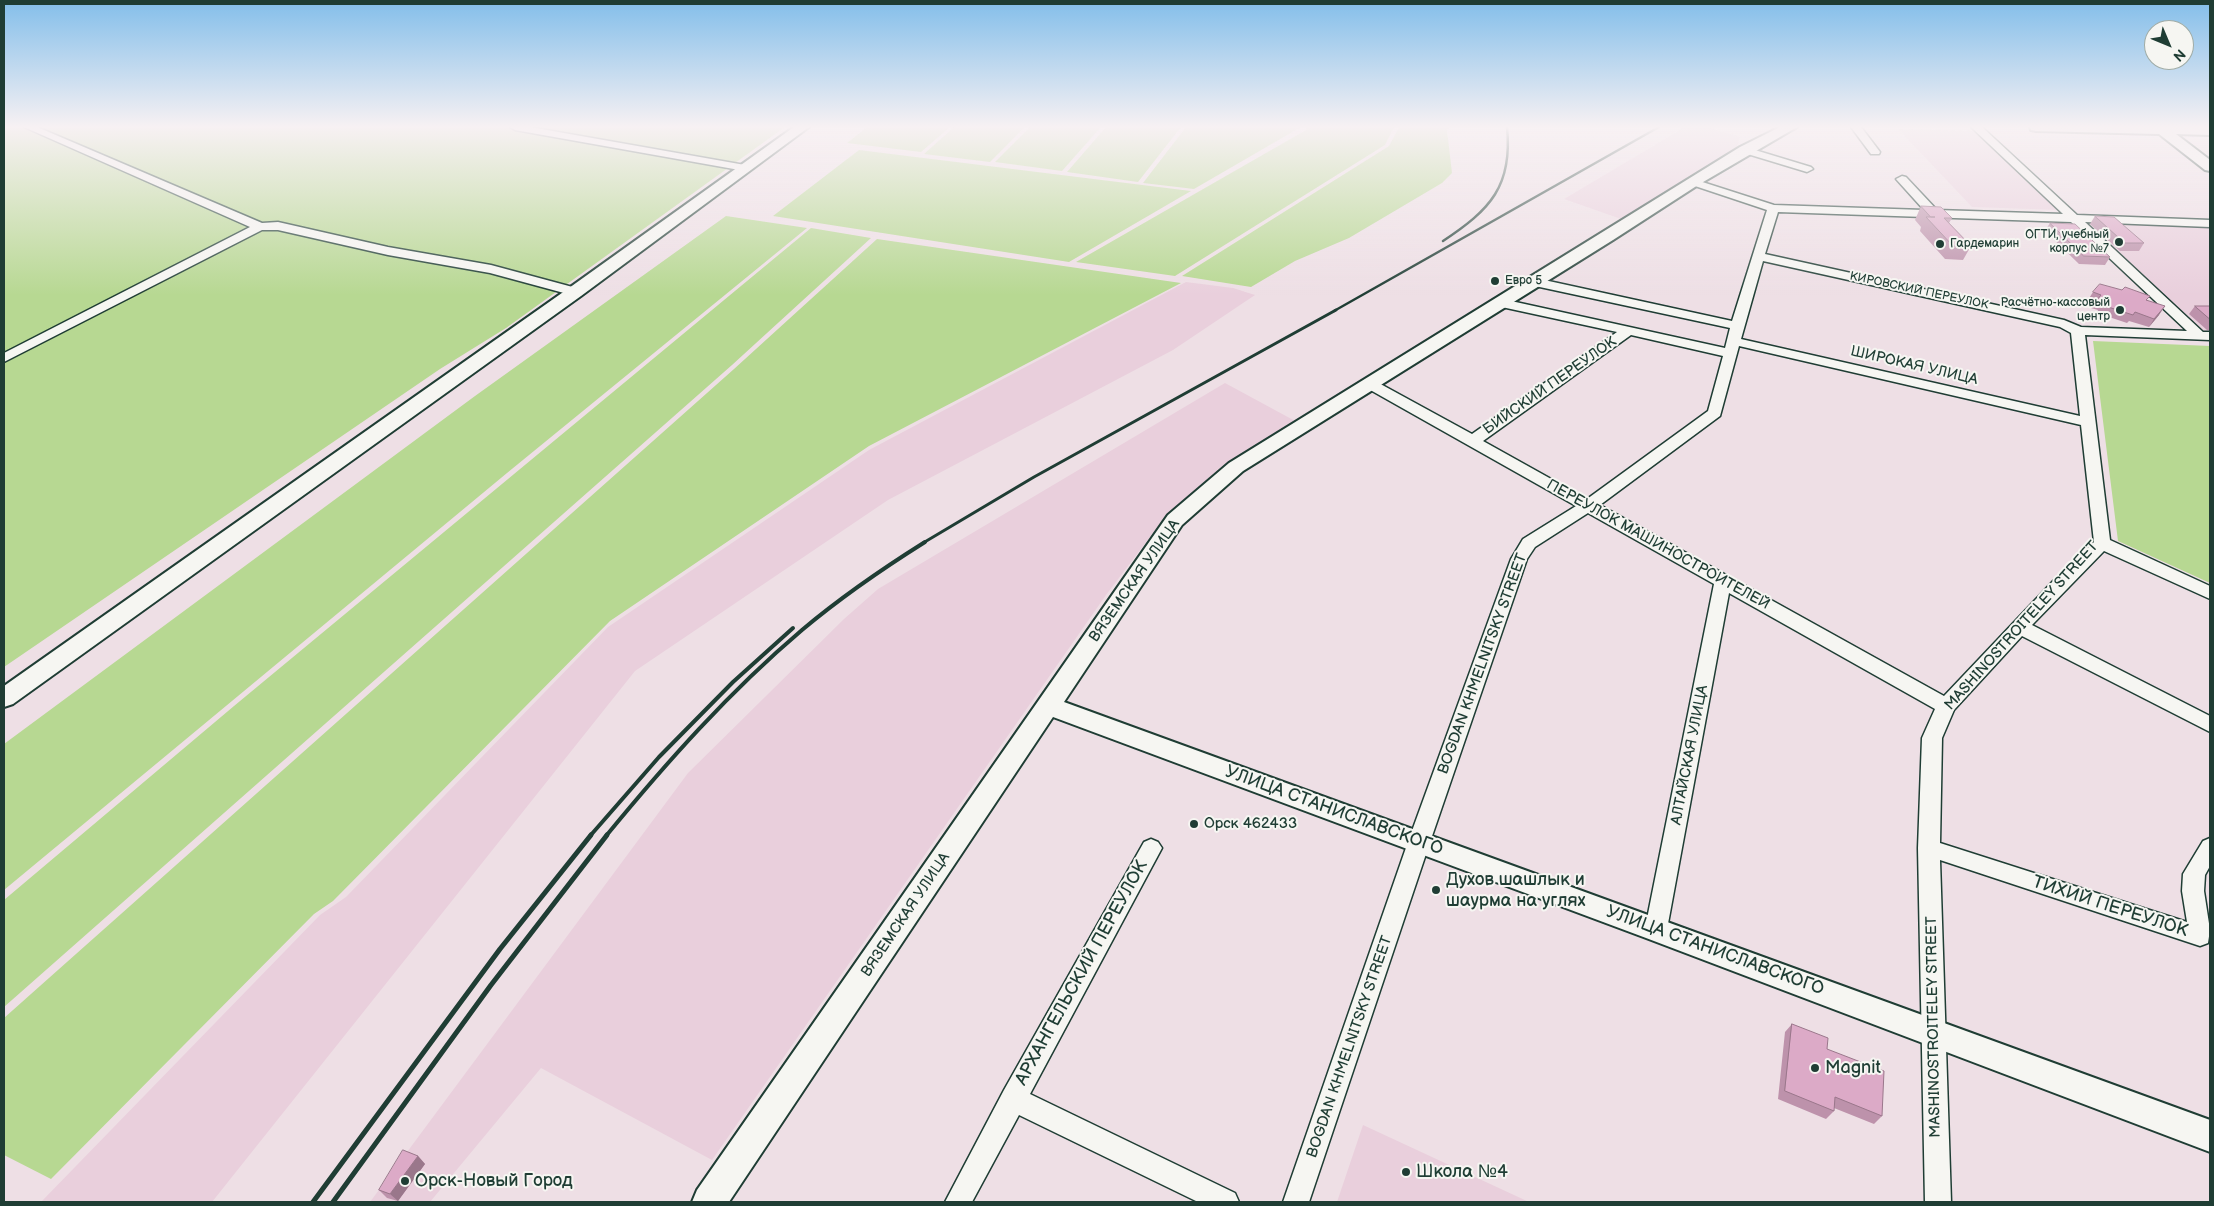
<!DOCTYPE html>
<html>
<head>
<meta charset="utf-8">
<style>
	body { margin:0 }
	#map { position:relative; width:2214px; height:1206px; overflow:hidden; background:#eedfe5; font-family:"Balsamiq Sans",sans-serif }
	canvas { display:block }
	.frame { position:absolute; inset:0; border:5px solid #1f3d34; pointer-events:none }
	.north { position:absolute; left:2144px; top:20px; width:50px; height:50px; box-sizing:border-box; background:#f6f6f2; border:1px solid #a0aca6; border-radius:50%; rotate:135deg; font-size:14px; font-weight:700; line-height:20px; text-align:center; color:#1f3d34 }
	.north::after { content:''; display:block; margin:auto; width:18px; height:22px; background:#1f3d34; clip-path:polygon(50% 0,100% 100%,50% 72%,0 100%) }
</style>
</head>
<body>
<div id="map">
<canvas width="2214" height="1206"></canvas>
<div class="frame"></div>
<div class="north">N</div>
</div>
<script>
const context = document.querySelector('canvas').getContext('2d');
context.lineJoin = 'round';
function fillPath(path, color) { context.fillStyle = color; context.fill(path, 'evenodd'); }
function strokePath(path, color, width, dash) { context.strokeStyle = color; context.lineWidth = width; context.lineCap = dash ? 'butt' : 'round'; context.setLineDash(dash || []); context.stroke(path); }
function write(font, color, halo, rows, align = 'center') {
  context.font = font + ' "Balsamiq Sans",sans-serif'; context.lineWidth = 4; context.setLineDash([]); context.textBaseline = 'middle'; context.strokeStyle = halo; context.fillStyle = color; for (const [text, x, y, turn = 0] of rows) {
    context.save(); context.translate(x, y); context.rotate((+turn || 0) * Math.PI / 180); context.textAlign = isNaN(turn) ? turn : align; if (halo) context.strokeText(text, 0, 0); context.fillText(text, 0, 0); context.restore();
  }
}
const built = new Path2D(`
	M1685 127H1707L1740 137 1737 147 1624 220 1564 199Z
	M1898 129 1977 131 2060 210 1972 207Z
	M2081 221 2210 225V334H2204Z
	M1186 282 1233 288 1255 295 1173 350 888 500 635 671 212 1202H41L320 915 346 897 608 627 869 450Z
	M1225 383 1297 422 1221 467 1165 517 1106 595 712 1160 541 1068 430 1202H370L688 773 844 619 878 589Z
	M1363 1125 1529 1202H1337Z`);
const green = new Path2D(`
	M4 127H785L506 328 440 369 4 667Z
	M867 127H950L921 152 847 143Z
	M954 127H1025L990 162 924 154Z
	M1030 127H1101L1062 171 995 162Z
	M1106 127H1181L1138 182 1067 172Z
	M1186 127H1301L1194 189 1143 183Z
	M1307 127H1394L1385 145 1175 276 1076 262 1306 130Z
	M1399 127H1449L1447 130 1452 173 1442 183 1349 238 1295 261 1251 287 1182 276 1389 146Z
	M859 150 1191 191 1069 262 773 216Z
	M726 216 807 228 507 473 4 890V744L475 396Z
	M811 228 871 238 732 365 4 1007V900L234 706Z
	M877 239 1181 283 869 446 610 621 333 901 314 914 51 1179 4 1155V1018L734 369Z
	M2093 341 2210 346V583L2118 541Z`);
const minor = new Path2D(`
	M24 127H37L262 223 278 222 388 247 491 265 580 289 581 292 575 296 490 273 388 255 278 230H262L4 362V353L250 227Z
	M510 127H530L745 165 751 168 745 171 515 130Z
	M1851 127H1861L1880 152 1879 154H1871Z
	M1971 127H1982L2077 215 2210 220V227L2085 222 2203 332H2210V340L2085 335 2110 540 2210 586V599L2104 551 2032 625 2210 716V732L2022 636 1954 710 1942 738 1940 843 2187 922 2182 891 2183 874 2203 841 2210 838V866L2205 875 2204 891 2210 930 2208 943 2200 946 1940 860 1951 1202H1925L1918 848 1922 738 1935 709 1729 593 1667 929 1664 936 1656 939 1648 936 1645 929 1714 584 1588 513 1535 547 1527 559 1430 842 1309 1202H1283L1408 842 1511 559 1523 539 1576 506 1365 387 1363 384 1370 380 1375 381 1472 434 1617 332 1497 306 1495 303 1497 300 1502 299 1725 348 1730 328 1535 286 1529 282 1535 278 1732 321 1767 210 1689 184 1687 182 1689 180 1693 179 1774 205 1924 210 1896 179 1902 176 1906 177 1937 210 2063 214ZM1778 212 2071 222 2187 331 2081 327 2064 320 1765 254ZM1763 261 2060 327 2071 333 2080 416 1741 339ZM1631 335 1723 356 1708 411 1587 499 1483 441ZM1739 346 2081 425 2094 542 2054 580 1944 696 1600 505 1720 416Z
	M1745 147 1811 167 1813 169 1807 172 1741 152 1740 150 1741 148Z
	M1151 839 1158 842 1162 848 1030 1094 1235 1193 1239 1202H1198L1019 1115 972 1202H945L1004 1090 1144 842Z`);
const major = new Path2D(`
	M794 127H809L581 296 13 704 4 707V686L569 288Z
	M1780 127H1797L1698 185 1613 240 1243 471 1182 525 1064 702 2210 1120V1152L1646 938 1053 717 729 1202H692L697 1190 1168 515 1229 463 1740 147Z
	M2030 127H2210V135L2176 134 2210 160V171L2205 170 2159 134 2036 131 2031 130Z`);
const railFar3 = new Path2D(`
	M1443 241C1490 210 1513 186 1507 127
	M1334 311 1659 127`);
const railFar2 = new Path2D(`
	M923 543 1034 477 1336 310`);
const railFar1 = new Path2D(`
	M590 836 659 757 733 682 793 628
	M606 836C666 763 729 692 802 630 840 598 882 569 925 542`);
const rail = new Path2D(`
	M313 1202 500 949 591 835
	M333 1202 491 985 607 835`);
const wall = new Path2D(`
	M1921 206 1952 218 1949 223 1971 246 1963 260 1945 259 1920 231 1921 227 1915 220Z
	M2095 216 2144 243 2139 251H2120L2090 224Z
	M2050 223 2110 257 2105 265 2079 264 2045 231Z
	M2093 292 2147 300 2159 315 2149 327 2129 321 2127 323 2097 313 2098 310 2091 308 2095 303 2088 300Z
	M2195 306H2210V330H2207L2189 314Z
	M1792 1024 1827 1049 1882 1116 1874 1124 1834 1108V1111L1826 1119 1778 1099 1785 1032Z
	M418 1156 425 1164 398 1201 387 1198 379 1190Z`);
const shadedWall = new Path2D(`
	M2165 306 2159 315 2149 327 2154 319Z
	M418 1156 425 1164 398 1201 390 1194Z`);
const building = new Path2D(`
	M1921 206 1941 207 1952 218H1944L1971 246H1953L1926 217H1935H1931Z
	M2095 216 2114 217 2144 243H2125Z
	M2050 223 2075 224 2110 257 2084 256Z
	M2100 284 2122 290 2125 287 2150 296 2146 300 2165 306 2154 319 2135 312 2133 315 2102 305 2104 302 2097 300 2101 295 2093 292Z
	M2195 306H2210V319Z
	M1792 1024 1828 1038 1827 1049 1884 1071 1882 1116 1835 1097 1834 1111 1785 1091Z
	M403 1150 418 1156 390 1194 379 1190Z`);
const markers = [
	[2119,242,5,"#1f3d34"],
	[1940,244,5,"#1f3d34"],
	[1495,281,5,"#1f3d34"],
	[2120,310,5,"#1f3d34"],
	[1194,824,5,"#1f3d34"],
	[1436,890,5,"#1f3d34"],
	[1815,1068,5,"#1f3d34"],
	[1406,1172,5,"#1f3d34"],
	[405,1181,5,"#1f3d34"]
];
const farPoinames = [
	["ОГТИ, учебный",2109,235],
	["корпус №7",2109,249],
	["Гардемарин",1950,244,"left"],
	["Евро 5",1505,281,"left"],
	["Расчётно-кассовый",2110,303],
	["центр",2110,317]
];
const farStreetnames = [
	["КИРОВСКИЙ ПЕРЕУЛОК",1919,291,12]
];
const streetNames = [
	["ШИРОКАЯ УЛИЦА",1914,366,13],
	["БИЙСКИЙ ПЕРЕУЛОК",1550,386,-35],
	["ПЕРЕУЛОК МАШИНОСТРОИТЕЛЕЙ",1658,545,29],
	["ВЯЗЕМСКАЯ УЛИЦА",1135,581,-55],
	["MASHINOSTROITELEY STREET",2022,626,-48],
	["BOGDAN KHMELNITSKY STREET",1483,664,-70],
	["АЛТАЙСКАЯ УЛИЦА",1690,755,-79],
	["ВЯЗЕМСКАЯ УЛИЦА",906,915,-56],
	["MASHINOSTROITELEY STREET",1934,1027,-91],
	["BOGDAN KHMELNITSKY STREET",1350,1047,-71]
];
const poiNames = [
	["Орск 462433",1204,824]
];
const nearStreetnames = [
	["УЛИЦА СТАНИСЛАВСКОГО",1334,811,20],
	["ТИХИЙ ПЕРЕУЛОК",2110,907,18],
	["УЛИЦА СТАНИСЛАВСКОГО",1715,951,20],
	["АРХАНГЕЛЬСКИЙ ПЕРЕУЛОК",1082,973,-61]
];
const nearPoinames = [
	["Духов шашлык и",1446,880],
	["шаурма на углях",1446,901],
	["Magnit",1825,1068],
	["Школа №4",1416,1172],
	["Орск-Новый Город",415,1181]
];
fillPath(built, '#e9cfdc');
fillPath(green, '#b7d892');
strokePath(minor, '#1f3d34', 3);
strokePath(major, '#1f3d34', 4);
fillPath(minor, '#f6f6f2');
fillPath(major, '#f6f6f2');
strokePath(railFar3, '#1f3d34', 2.5);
strokePath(railFar2, '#1f3d34', 3);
strokePath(railFar1, '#1f3d34', 4);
strokePath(rail, '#1f3d34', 5);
fillPath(wall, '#bd92ab');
fillPath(shadedWall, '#9a778b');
fillPath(building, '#dcaac7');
strokePath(building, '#9a778b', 1);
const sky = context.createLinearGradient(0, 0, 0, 295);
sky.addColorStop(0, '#83beea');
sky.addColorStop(0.43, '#f7f1f3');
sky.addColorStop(1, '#f7f1f300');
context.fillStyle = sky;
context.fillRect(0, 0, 2214, 295);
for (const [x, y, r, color] of markers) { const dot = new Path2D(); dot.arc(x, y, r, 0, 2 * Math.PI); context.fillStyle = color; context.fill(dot); strokePath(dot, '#f6f6f2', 2); }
write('12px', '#1f3d34', '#f6f6f2', farPoinames, 'right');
write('12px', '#1f3d34', '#f6f6f2', farStreetnames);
write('15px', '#1f3d34', '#f6f6f2', streetNames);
write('15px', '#1f3d34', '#f6f6f2', poiNames, 'left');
write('18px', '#1f3d34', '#f6f6f2', nearStreetnames);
write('18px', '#1f3d34', '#f6f6f2', nearPoinames, 'left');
</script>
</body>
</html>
